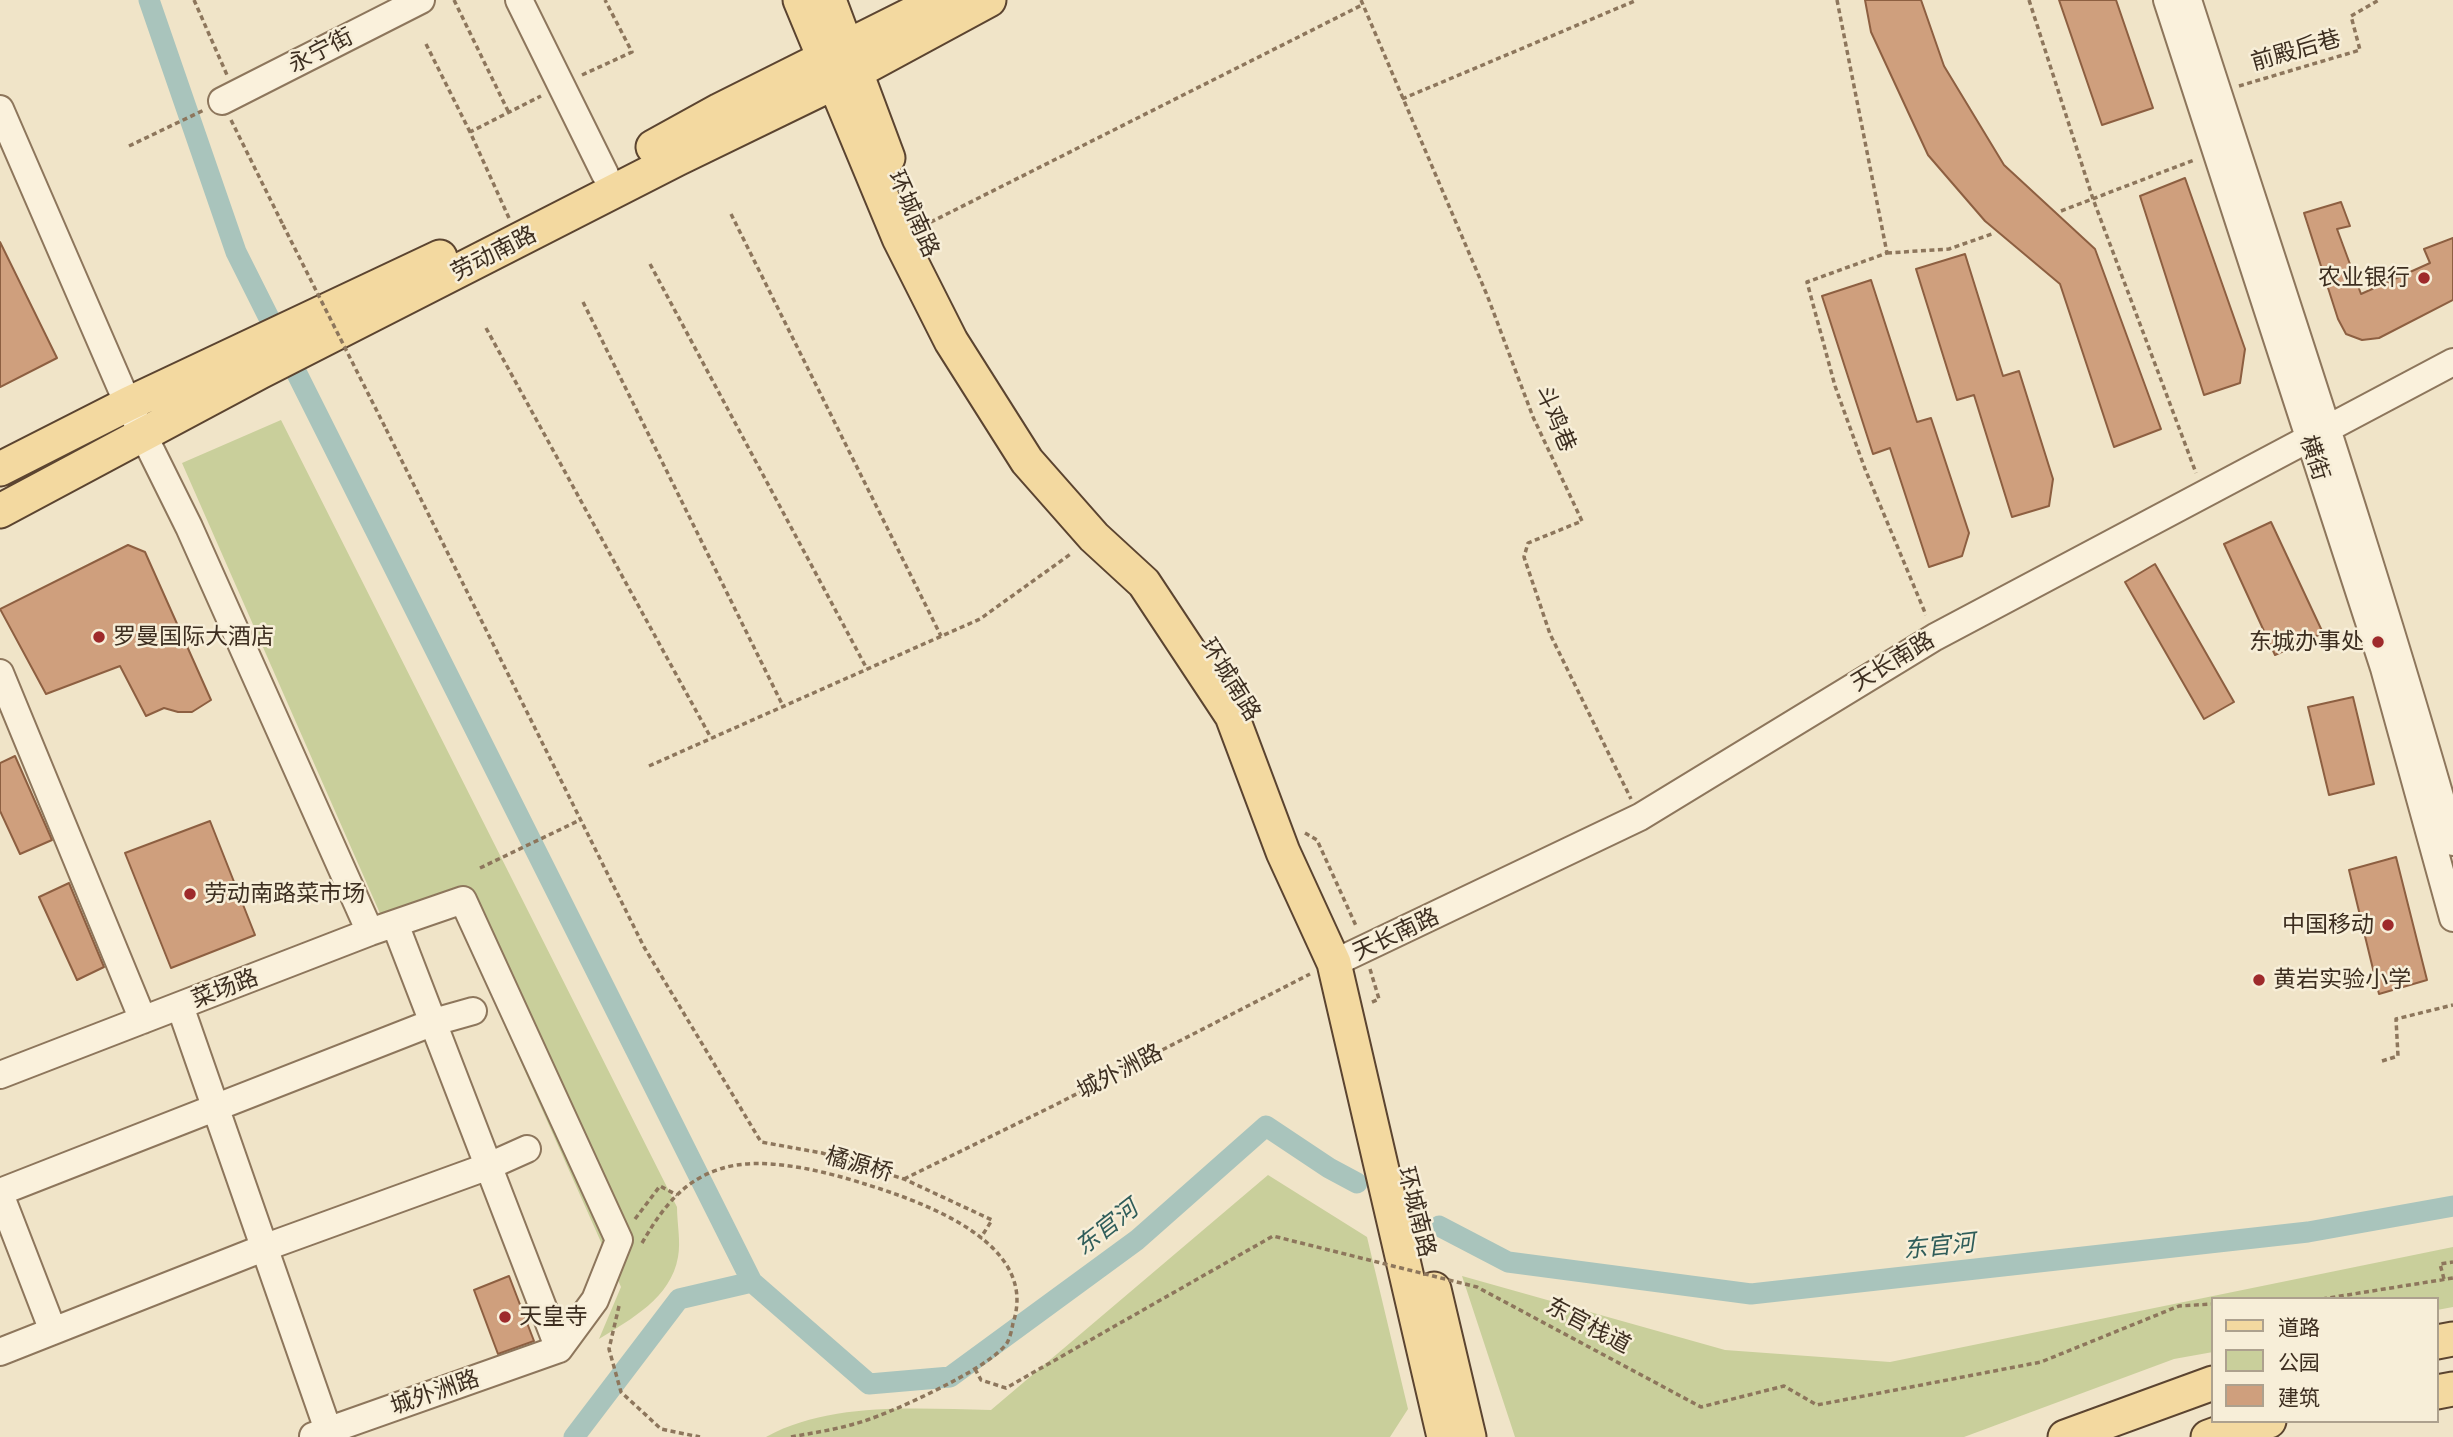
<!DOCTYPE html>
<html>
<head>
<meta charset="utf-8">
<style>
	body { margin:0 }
	#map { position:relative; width:2453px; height:1437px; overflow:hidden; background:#f0e4c8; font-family:"Roboto Serif","Noto Sans SC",serif }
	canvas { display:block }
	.legend { position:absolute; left:2211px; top:1297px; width:228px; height:126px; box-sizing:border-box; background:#f7eed8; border:2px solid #ada18e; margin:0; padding:9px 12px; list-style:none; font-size:21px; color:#3d2e20 }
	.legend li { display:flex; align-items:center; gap:14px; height:35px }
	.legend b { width:35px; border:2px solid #ada18e }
</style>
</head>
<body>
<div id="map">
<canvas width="2453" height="1437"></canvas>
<ul class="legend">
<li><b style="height:9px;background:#f3d9a0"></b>道路</li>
<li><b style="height:19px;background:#c9cf9b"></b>公园</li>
<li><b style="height:19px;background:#cf9f7d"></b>建筑</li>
</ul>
</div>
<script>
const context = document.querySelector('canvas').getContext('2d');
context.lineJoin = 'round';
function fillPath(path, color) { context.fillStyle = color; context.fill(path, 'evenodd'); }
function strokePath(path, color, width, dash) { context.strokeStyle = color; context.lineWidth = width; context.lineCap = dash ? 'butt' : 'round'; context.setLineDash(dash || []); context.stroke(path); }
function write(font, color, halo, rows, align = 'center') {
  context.font = font + ' "Roboto Serif","Noto Sans SC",serif'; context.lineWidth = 5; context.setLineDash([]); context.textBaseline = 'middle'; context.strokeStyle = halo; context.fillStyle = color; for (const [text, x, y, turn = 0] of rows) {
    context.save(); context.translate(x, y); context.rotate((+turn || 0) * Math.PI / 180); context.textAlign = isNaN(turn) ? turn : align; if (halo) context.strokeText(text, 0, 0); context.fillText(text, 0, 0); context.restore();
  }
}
const green = new Path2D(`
	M281 420 677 1207C677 1223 681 1242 678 1257 671 1298 631 1319 599 1339L621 1287 450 903 386 927 182 463Z
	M1268 1175 1367 1237 1408 1409 1390 1437H766C831 1401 919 1409 991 1410Z
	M2453 1247V1307L2437 1310V1299H2213V1352L2174 1359 1964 1437H1515L1462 1276 1725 1350 1890 1362Z`);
const canal = new Path2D(`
	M149 0 236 252 752 1282 869 1384 950 1377 1137 1240 1266 1126 1329 1168 1357 1183
	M1439 1226 1508 1262 1751 1294 2308 1232 2453 1206
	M574 1437 679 1299 752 1282`);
const building = new Path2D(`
	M1865 0H1921L1944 66 2004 165 2095 249 2161 429 2114 447 2060 284 1985 221 1928 155 1871 32Z
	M2059 0H2116L2153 108 2102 125Z
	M2185 178 2245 349 2240 383 2204 395 2140 196Z
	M2341 202 2350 226 2337 229 2361 294 2430 263 2424 249 2453 238V300L2379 338 2362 340 2346 334 2338 319 2304 213Z
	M0 242 57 358 0 387Z
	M1965 254 2003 376 2019 371 2053 479 2049 506 2012 517 1974 395 1957 400 1916 269Z
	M1871 280 1917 422 1931 418 1969 533 1962 556 1929 567 1890 448 1873 454 1822 296Z
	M2271 522 2323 633 2275 655 2224 544Z
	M128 545 145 552 211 700 192 712H178L164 708 146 716 120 666 46 694 0 609Z
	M2155 564 2234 702 2204 719 2125 582Z
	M2353 697 2374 784 2329 795 2308 707Z
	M15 756 52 840 20 854 0 811V763Z
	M210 821 255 935 171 968 125 853Z
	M2396 857 2427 980 2379 994 2349 870Z
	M69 883 104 967 77 980 39 897Z
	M509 1276 534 1341 498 1354 474 1290Z`);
const path = new Path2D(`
	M194 0 227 75
	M454 0 508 111
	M1361 0 1487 295 1533 417 1582 521 1528 543 1524 557 1550 634 1631 799
	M1837 0 1887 253 1807 282 1835 386 1865 469 1926 615
	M2029 0 2093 199 2196 473
	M426 44 470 132
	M582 75 632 52 605 0
	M2239 86 2360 50 2351 16 2379 0
	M1402 99 1637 0
	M231 120 283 225
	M129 146 204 110
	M2061 211 2194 160
	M731 214 941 636
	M509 218 470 132 541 96
	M923 226 1362 5
	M1887 253 1949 249 1992 234
	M650 264 867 669
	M583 302 783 706
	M486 328 711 738
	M386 429 644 947 761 1142 822 1153 904 1179 992 1220 980 1239
	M649 766 980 619 1072 553
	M1305 833 1317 840 1357 928
	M480 868 580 820
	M1370 969 1379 999 1370 1003
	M2382 1061 2398 1056 2396 1019 2453 1005
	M904 1179 1057 1104 1310 974
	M635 1219 660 1186 677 1195
	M642 1243C661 1210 682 1181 720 1169 761 1155 824 1171 865 1184 923 1202 1040 1243 1013 1323 1012 1329 1010 1338 1007 1343 991 1368 884 1417 854 1424 833 1430 812 1433 791 1437
	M2444 1279 2440 1264 2453 1262
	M2322 1299 2453 1278
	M619 1306 609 1349 621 1392 661 1429 700 1437`);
const minor = new Path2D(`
	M519 0 605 174
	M2167 0 2384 668 2453 918
	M2188 0C2278 280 2373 559 2453 842
	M222 101 421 0
	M0 109 128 404 189 527 370 932
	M0 673 143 1020
	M395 924 559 1349
	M1334 963 1640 817 1935 637 2453 362
	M180 1006 328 1430
	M0 1075 370 932 463 900 619 1240 595 1300 559 1349
	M0 1192 434 1022 473 1011
	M0 1194 53 1331
	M0 1352 266 1247 489 1166 527 1149
	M313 1436 559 1349`);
const major = new Path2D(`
	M800 0 899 238 951 341 1027 461 1094 537 1144 583 1232 716 1283 852 1334 963 1444 1437
	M829 0 888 158
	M653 147 720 110 940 0
	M0 469 128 404 440 257
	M0 511 260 372 677 159 856 72 989 0
	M1434 1289 1469 1437
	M2437 1342 2453 1339
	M2437 1392 2453 1389
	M2065 1437 2213 1383
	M2208 1437 2235 1427 2269 1421`);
const pathBridge = new Path2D(`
	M283 225 386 429
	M975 1369 981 1380 1006 1388 1273 1236 1477 1287 1701 1407 1784 1386 1817 1405 2041 1362 2179 1306 2213 1304`);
const markers = [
	[2424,278,7,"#9e2a2b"],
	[99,637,7,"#9e2a2b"],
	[2378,642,7,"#9e2a2b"],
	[190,894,7,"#9e2a2b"],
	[2388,925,7,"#9e2a2b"],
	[2259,980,7,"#9e2a2b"],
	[505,1317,7,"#9e2a2b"]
];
const streetNames = [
	["永宁街",321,51,-27],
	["前殿后巷",2296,51,-16],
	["环城南路",913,214,66],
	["劳动南路",494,254,-27],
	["斗鸡巷",1555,419,67],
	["横街",2314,458,72],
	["天长南路",1893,662,-31],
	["环城南路",1230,680,58],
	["天长南路",1396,935,-25],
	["菜场路",225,989,-21],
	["城外洲路",1120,1072,-27],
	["橘源桥",859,1165,16],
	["环城南路",1416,1212,76],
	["东官栈道",1588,1326,28],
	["城外洲路",435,1393,-19]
];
const poiNames = [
	["农业银行",2410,278,"right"],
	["罗曼国际大酒店",113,637],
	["东城办事处",2364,642,"right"],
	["劳动南路菜市场",204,894],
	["中国移动",2374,925,"right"],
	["黄岩实验小学",2273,980],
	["天皇寺",519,1317]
];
const waterNames = [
	["东官河",1107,1228,-38],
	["东官河",1939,1247,-6]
];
fillPath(green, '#c9cf9b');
strokePath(canal, '#a9c4bc', 21);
fillPath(building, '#cf9f7d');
strokePath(building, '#8d5f41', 2);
strokePath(minor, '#8d765c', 30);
strokePath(major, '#5b4430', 37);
strokePath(path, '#8d765c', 3.5, [5, 3.5]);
strokePath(minor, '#faf1dc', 26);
strokePath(major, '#f3d9a0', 33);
strokePath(pathBridge, '#8d765c', 3.5, [5, 3.5]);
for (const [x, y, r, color] of markers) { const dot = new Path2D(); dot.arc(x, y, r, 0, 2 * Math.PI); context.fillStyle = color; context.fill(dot); strokePath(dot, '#f7eed8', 2.5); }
write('23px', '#3d2e20', '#f7eed8', streetNames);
write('23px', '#3d2e20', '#f7eed8', poiNames, 'left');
write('italic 24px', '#2f5d5a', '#f7eed8', waterNames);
</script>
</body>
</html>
